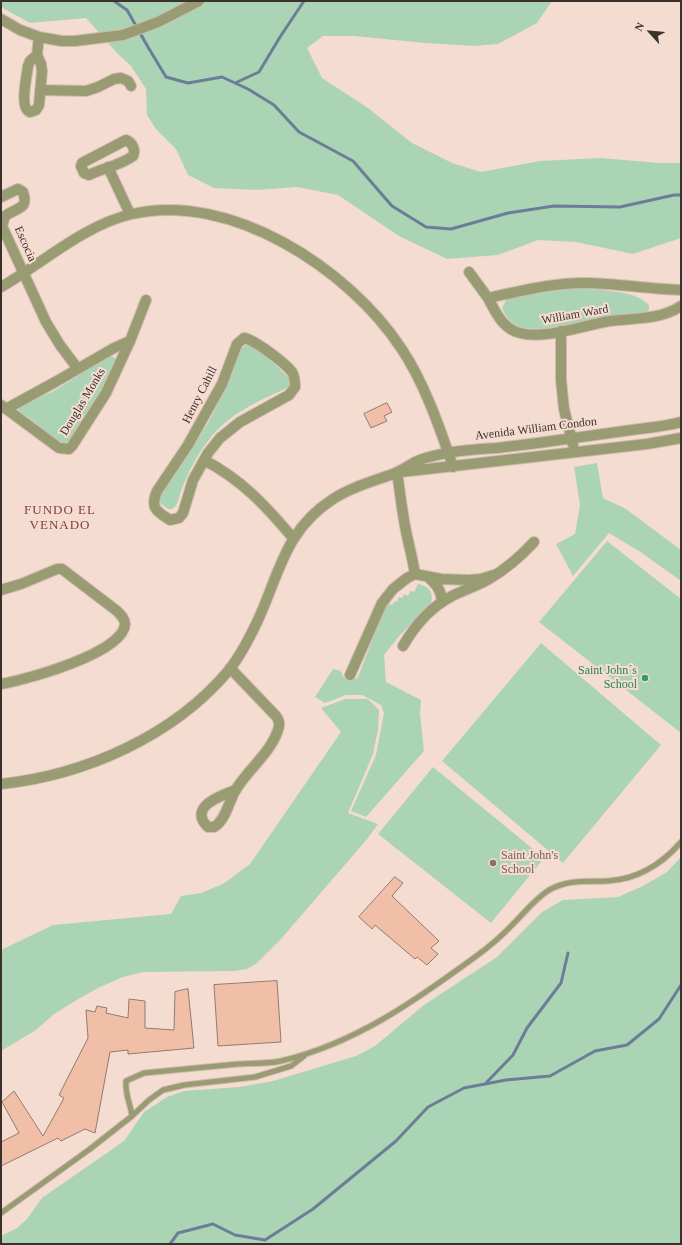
<!DOCTYPE html>
<html>
<head>
<meta charset="utf-8">
<style>
	body { margin:0 }
	#map { position:relative; width:682px; height:1245px; overflow:hidden; background:#f5dcd1; font-family:Georgia,serif }
	canvas { display:block }
	.frame { position:absolute; inset:0; border:2px solid #3b312d; pointer-events:none }
	.north { position:absolute; left:630px; top:12px; width:40px; height:40px; -webkit-text-stroke:3px #f5dcd1; paint-order:stroke; rotate:297deg; font-size:11px; font-weight:700; line-height:16px; text-align:center; color:#3b312d }
	.north::after { content:''; display:block; margin:auto; width:14px; height:18px; background:#3b312d; clip-path:polygon(50% 0,100% 100%,50% 72%,0 100%) }
</style>
</head>
<body>
<div id="map">
<canvas width="682" height="1245"></canvas>
<div class="frame"></div>
<div class="north">N</div>
</div>
<script>
const context = document.querySelector('canvas').getContext('2d');
context.lineJoin = 'round';
function fillPath(path, color) { context.fillStyle = color; context.fill(path, 'evenodd'); }
function strokePath(path, color, width, dash) { context.strokeStyle = color; context.lineWidth = width; context.lineCap = dash ? 'butt' : 'round'; context.setLineDash(dash || []); context.stroke(path); }
function write(font, color, halo, rows, align = 'center') {
  context.font = font + ' Georgia,serif'; context.lineWidth = 4; context.setLineDash([]); context.textBaseline = 'middle'; context.strokeStyle = halo; context.fillStyle = color; for (const [text, x, y, turn = 0] of rows) {
    context.save(); context.translate(x, y); context.rotate((+turn || 0) * Math.PI / 180); context.textAlign = isNaN(turn) ? turn : align; if (halo) context.strokeText(text, 0, 0); context.fillText(text, 0, 0); context.restore();
  }
}
const green = new Path2D(`
	M1 1H552L537 23 498 44 474 46 425 43 354 36H323L307 48 322 78 368 108 412 143 452 163 481 172 540 161 601 158 660 163H681V238L633 254 576 242 538 240 498 255 447 259 399 236 338 195 297 187 257 190 214 188 188 175 176 149 156 129 147 115 146 89 131 66 117 53 86 18 30 23 1 7Z
	M569 288C591 290 634 288 649 305V310L647 312C620 317 538 337 516 325 509 321 505 315 502 308L506 300 521 296Z
	M246 345C261 349 278 367 289 378V386L285 389C258 401 230 414 211 437 198 453 188 472 181 491 179 497 178 506 172 509H168L160 503 159 497 187 457 208 423 227 385 240 349Z
	M109 356 114 357 116 359 104 389 68 444 57 443 38 425 19 411 18 409 20 406 54 391Z
	M597 463 603 498 626 509 681 550V581L642 553 609 533 573 576 556 544 575 534 580 505 574 467Z
	M607 541 681 599V733L539 622Z
	M418 584C429 586 434 592 431 603L400 635 384 655 386 682 421 700 420 713 424 751 366 817 351 811 376 755 384 713 381 705 362 695H346L325 703 315 697 333 669 341 671C343 680 350 682 358 677L387 602 392 605 395 601 397 602 399 597 402 598 404 594 408 596 410 591 414 592Z
	M541 643 661 745 563 863 442 761Z
	M345 699H368L379 710 378 730 373 754 348 813 378 824 368 838 281 939 256 964 247 969 235 971 143 972 123 977 100 987 80 998 54 1014 36 1030 1 1051V950L53 925 171 914 181 896 201 893 223 884 250 864 341 732 321 708Z
	M433 767 544 858 491 923 378 834Z
	M681 857V1244H1V1236L17 1228 27 1219 42 1198 124 1141 144 1112 167 1097 184 1091 239 1087 273 1081 356 1056 375 1046 424 1005 497 957 542 912 563 900 618 897 643 886 667 872Z`);
const stream = new Path2D(`
	M114 1 127 10 148 47 166 77 188 83 222 77 248 89 274 105 299 132 353 161 392 206 426 227 451 229 508 213 554 206 620 207 674 195H681
	M235 83 259 72 280 37 304 1
	M485 1084 513 1055 527 1028 561 983 568 953
	M170 1244 178 1233 213 1224 235 1235 265 1240 313 1209 396 1141 428 1107 464 1088 506 1080 550 1076 595 1051 627 1045 659 1019 681 985`);
const building = new Path2D(`
	M387 403 392 412 384 416 387 421 371 428 364 414Z
	M395 877 403 883 392 896 439 941 431 948 438 954 427 965 417 957 415 959 375 925 372 929 359 917Z
	M277 981 281 1042 218 1046 214 985Z
	M188 989 194 1048 128 1054V1050L110 1052 95 1133 85 1129 61 1141 58 1138 1 1166V1142L19 1133 2 1102 14 1091 43 1136 64 1098 59 1095 88 1038 86 1010 95 1012 97 1006 107 1008 106 1013 128 1018 129 999 145 1001V1028L174 1030 175 992Z`);
const service = new Path2D(`
	M132 1116C130 1102 125 1095 126 1081L144 1073C176 1070 207 1067 238 1064 252 1063 267 1064 281 1061 354 1044 415 1001 475 957 489 947 502 936 514 923 525 912 535 899 549 890 568 879 587 882 608 881 638 879 662 864 681 842
	M1 1213 90 1149 132 1116 149 1100 163 1090 184 1085 255 1077 291 1066 304 1056`);
const minor = new Path2D(`
	M1 19 20 30 39 37 62 41H75L123 35 158 22 199 1
	M37 55 30 61 28 66C27 76 19 108 30 112L36 110 39 105 42 71 41 64 37 55 39 37
	M40 90 86 91 98 87 114 79 121 78 128 81 131 86
	M126 140C132 142 136 150 133 156 119 166 103 168 89 175L84 173 81 166 82 163Z
	M108 167 130 214
	M1 197 18 189 23 192C29 210 17 207 5 216L2 226 46 322 60 345 78 369
	M469 272 488 298
	M1 287C43 263 84 225 132 214 230 191 349 269 401 348 424 382 440 428 453 467
	M681 290C650 289 620 284 589 283 555 282 521 291 488 298 496 313 503 329 520 333 545 340 584 325 610 321 633 318 661 320 681 306
	M561 331V380L564 409 573 445
	M244 338C255 340 285 363 292 372 295 377 295 382 295 387L289 395 240 422 220 438 208 453 193 480 183 513 179 518 170 520C156 511 150 508 157 491L188 445 222 384 237 344Z
	M1 405 59 448 69 449 72 446 106 393 130 341 146 300
	M6 409 57 381 114 348 130 341
	M204 460C242 480 265 505 293 538
	M397 472C400 492 402 512 406 531 409 546 413 560 415 574
	M401 472 647 444 681 438
	M428 577C436 584 442 591 442 602
	M1 590 21 584 57 569H62L117 611C121 615 125 619 125 624 124 653 25 680 1 684
	M403 646C415 625 431 607 452 596 464 590 477 586 489 579 506 569 521 556 534 542
	M230 668 276 716C279 720 280 725 278 730 270 754 247 770 235 791 229 802 225 821 214 827H208C187 807 222 795 236 790
	M350 675 382 603 393 589 407 578 415 574 441 579 468 580 481 579 497 574
	M1 784C85 775 174 736 229 670 241 655 250 637 258 620 280 572 285 530 333 499 352 487 373 481 393 474 401 471 408 466 415 462 425 457 437 455 447 453 463 450 480 449 497 448 539 443 581 437 624 431 643 428 663 427 681 422`);
const markers = [
	[645,678,4,"#2e9e5b"],
	[493,863,4,"#8d6e63"]
];
const streetNames = [
	["Escocia",25,244,66],
	["William Ward",575,315,-10],
	["Henry Cahill",200,395,-63],
	["Douglas Monks",83,402,-59],
	["Avenida William Condon",536,429,-7]
];
const leisureNames = [
	["Saint John´s",637,671],
	["School",637,685]
];
const educationNames = [
	["Saint John's",501,856],
	["School",501,870]
];
const neighbourhoodNames = [
	["FUNDO EL",60,511],
	["VENADO",60,526]
];
fillPath(green, '#abd4b5');
strokePath(stream, '#6d7d98', 3);
fillPath(building, '#f1bea8');
strokePath(building, '#917a70', 1);
strokePath(service, '#d0bab0', 7);
strokePath(minor, '#d0bab0', 12);
strokePath(service, '#999b73', 5);
strokePath(minor, '#999b73', 10);
for (const [x, y, r, color] of markers) { const dot = new Path2D(); dot.arc(x, y, r, 0, 2 * Math.PI); context.fillStyle = color; context.fill(dot); strokePath(dot, '#f5dcd1', 1.5); }
write('12px', '#3b312d', '#f5dcd1', streetNames);
write('12px', '#27864d', '#f5dcd1', leisureNames, 'right');
write('12px', '#785e54', '#f5dcd1', educationNames, 'left');
context.letterSpacing = '1px';
write('13px', '#843c3a', '#f5dcd1', neighbourhoodNames);
context.letterSpacing = '0px';
</script>
</body>
</html>
